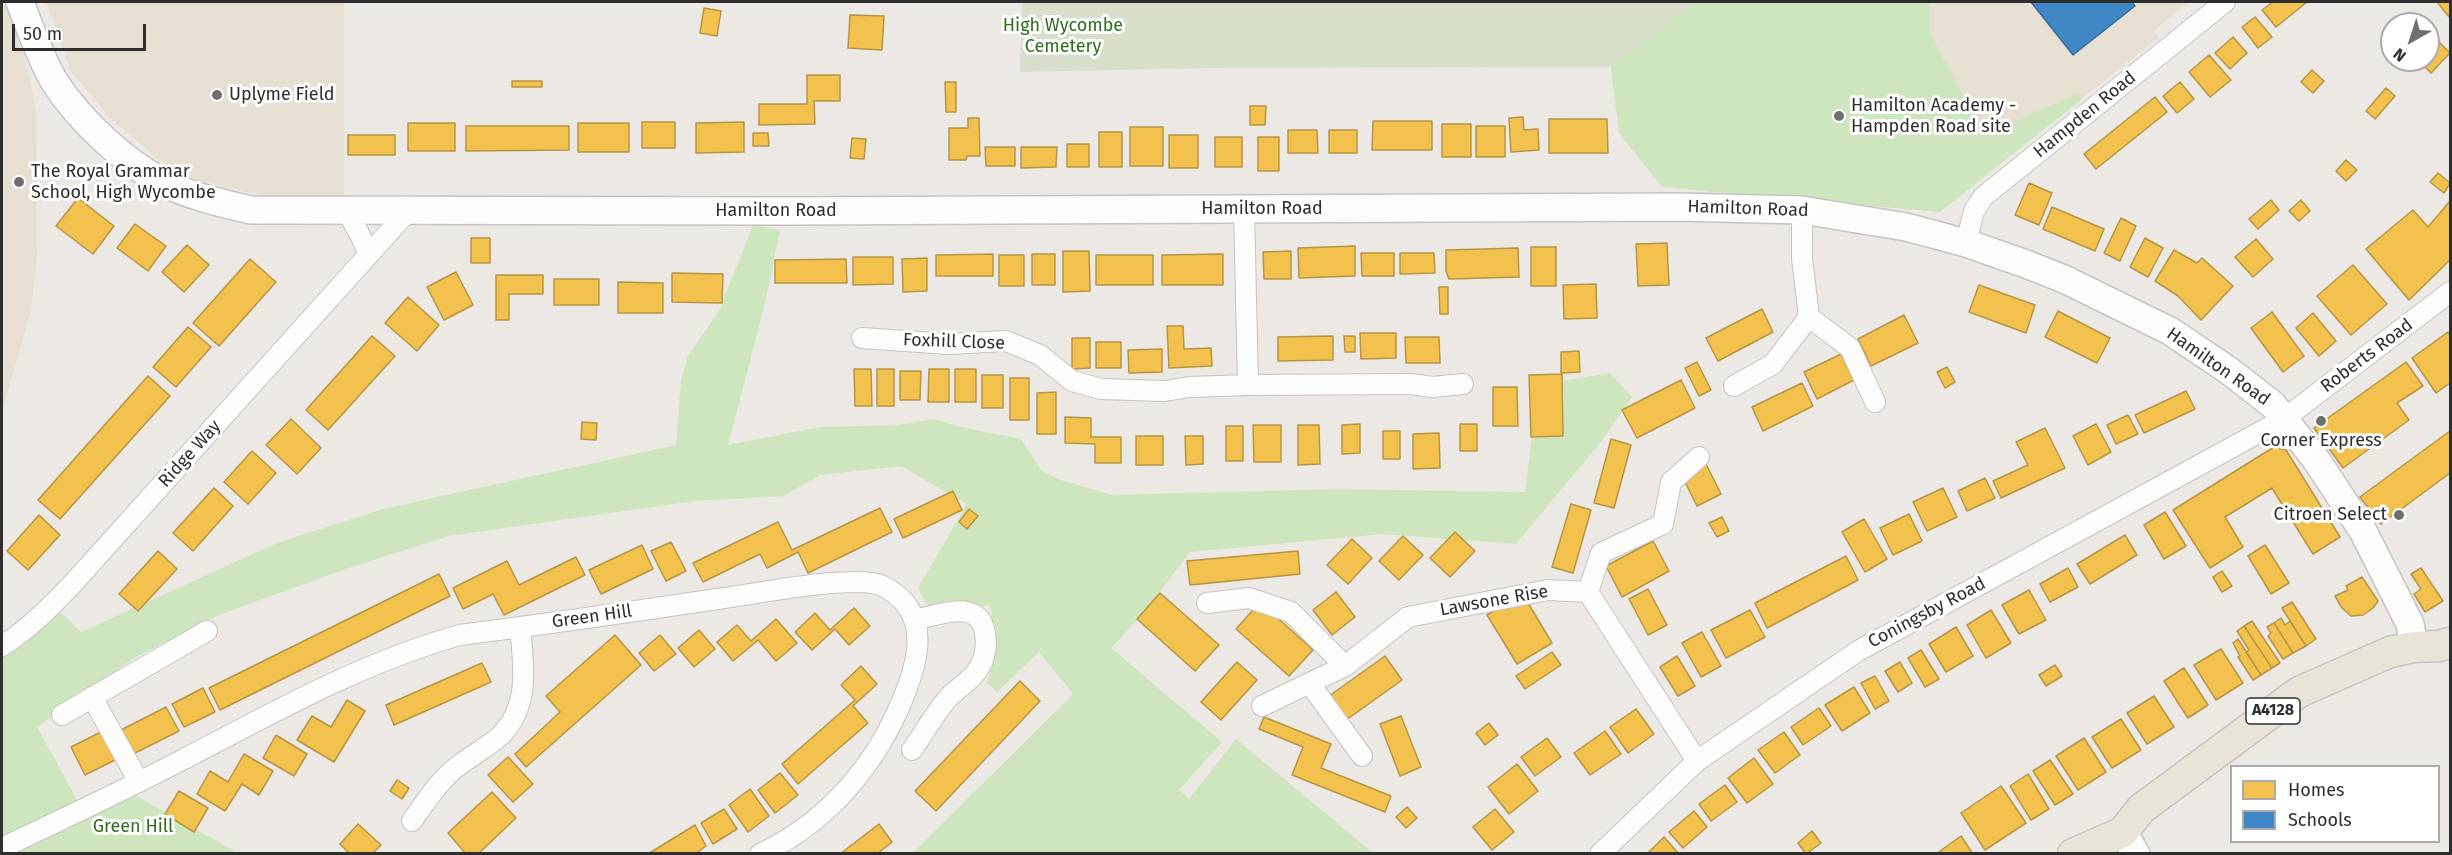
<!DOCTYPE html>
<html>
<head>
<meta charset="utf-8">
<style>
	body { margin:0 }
	#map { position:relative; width:2452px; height:855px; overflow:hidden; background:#ece8e4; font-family:"Fira Sans",sans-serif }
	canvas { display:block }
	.frame { position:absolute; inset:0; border:3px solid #2e2e2e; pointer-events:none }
	.legend { position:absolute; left:2230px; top:765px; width:210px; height:78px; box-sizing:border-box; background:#fff; border:2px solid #ababab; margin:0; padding:8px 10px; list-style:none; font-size:18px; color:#2e2e2e }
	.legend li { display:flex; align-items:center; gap:12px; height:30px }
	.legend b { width:30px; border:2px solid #ababab }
	.north { position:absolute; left:2380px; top:12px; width:60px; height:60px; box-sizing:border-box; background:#fff; border:2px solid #ababab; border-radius:50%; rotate:219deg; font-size:16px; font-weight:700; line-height:24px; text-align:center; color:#2e2e2e }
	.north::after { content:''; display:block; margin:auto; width:21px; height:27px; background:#706f6e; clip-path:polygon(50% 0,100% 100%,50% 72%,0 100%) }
	.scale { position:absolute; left:12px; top:24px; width:134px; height:27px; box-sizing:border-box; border:3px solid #2e2e2e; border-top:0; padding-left:8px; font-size:18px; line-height:21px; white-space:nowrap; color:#2e2e2e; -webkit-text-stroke:4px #fff; paint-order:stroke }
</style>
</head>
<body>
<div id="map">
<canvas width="2452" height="855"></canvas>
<div class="frame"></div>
<ul class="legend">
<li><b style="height:16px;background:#f2c14e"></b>Homes</li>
<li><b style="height:16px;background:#3f88c5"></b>Schools</li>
</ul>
<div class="north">N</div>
<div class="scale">50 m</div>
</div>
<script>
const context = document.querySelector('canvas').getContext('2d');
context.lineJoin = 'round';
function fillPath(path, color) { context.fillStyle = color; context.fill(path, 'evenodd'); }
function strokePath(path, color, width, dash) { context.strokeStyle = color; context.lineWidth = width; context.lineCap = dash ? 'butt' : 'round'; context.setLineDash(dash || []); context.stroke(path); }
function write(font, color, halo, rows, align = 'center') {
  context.font = font + ' "Fira Sans",sans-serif'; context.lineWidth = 6; context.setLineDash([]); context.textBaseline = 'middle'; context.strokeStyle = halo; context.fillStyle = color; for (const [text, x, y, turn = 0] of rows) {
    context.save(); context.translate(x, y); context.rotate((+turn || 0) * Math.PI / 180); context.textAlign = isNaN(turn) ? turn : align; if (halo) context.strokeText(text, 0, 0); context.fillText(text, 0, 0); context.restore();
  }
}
const education = new Path2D(`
	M2 2H5L25 57 36 110 37 254 31 311 2 412Z
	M46 2H344V195L264 196 198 180 159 160 111 119 71 71Z
	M1696 2H2186L2187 3 2154 31 2158 38 1940 212 1662 187 1619 133 1611 67Z`);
const green = new Path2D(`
	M1696 2H1929V31L1983 135 2077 94 2082 99 1940 212 1662 187 1619 133 1611 67Z
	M753 225 780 230 765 303 728 445 820 427 899 425 933 419 961 427 1021 439 1041 470 1061 480 1112 495 1334 489 1525 492 1538 385 1610 373 1632 397 1600 443 1516 544 1383 534 1190 552 1145 612 1111 648 1222 742 1179 790 1189 799 1236 739 1373 853H913L1073 694 1039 652 997 692 987 683 994 659 991 606 929 607 918 588 967 504 901 466 820 475 784 496 695 501 449 536 346 569 216 616 134 658 37 727 87 818 133 794 238 853H2V655L60 612 81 632 279 542 387 508 676 445 681 381 688 356 719 311Z`);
const cemetery = new Path2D(`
	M1022 2H1696L1611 67 1214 68 1020 72Z`);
const homes = new Path2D(`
	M2273 2H2307L2276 27 2262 10Z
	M2437 2H2450V18Z
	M704 8 721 11 717 36 700 33Z
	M850 15 884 16 882 50 848 48Z
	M2255 17 2272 37 2258 48 2242 27Z
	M2433 36 2450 53 2431 73 2418 60H2428V41Z
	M2233 37 2247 53 2230 69 2215 53Z
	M2209 55 2231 80 2210 97 2189 72Z
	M2312 70 2324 81 2313 93 2301 82Z
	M807 75H840V101H814L815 124 759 125V104H807Z
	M512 81H542V87H512Z
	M945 82H956V112H946Z
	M2180 82 2194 99 2177 113 2163 96Z
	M2386 88 2395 96 2375 119 2366 111Z
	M2155 97 2167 112 2096 169 2084 154Z
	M1250 106H1266L1265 125H1250Z
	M1523 117 1524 130 1538 129 1539 150 1511 152 1509 118Z
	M968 118H979L980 156H967L966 160H949V128H968Z
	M1549 119H1607L1608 153H1549Z
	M1373 121H1432V150H1372Z
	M642 122H675V148H642Z
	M744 122V152L696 153V123Z
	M408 123H455V151H408Z
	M578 123H629V152H578Z
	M1442 124H1471V157H1442Z
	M466 126H569V150L466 151Z
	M1476 126H1505V157H1476Z
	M1130 127H1163V166H1130Z
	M1288 130H1317L1318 153H1288Z
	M1329 130H1357V153H1329Z
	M1099 132H1122V167H1099Z
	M753 133H768L769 146H753Z
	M348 135H395V155H348Z
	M1169 135H1198V168H1169Z
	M1215 137H1242V167H1215Z
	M1258 137H1279V171H1258Z
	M852 138 866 139 864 159 850 158Z
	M1067 144H1089V167H1067Z
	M985 147H1015V166H986Z
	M1021 147H1057L1056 167 1021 168Z
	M2346 160 2357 170 2346 181 2336 171Z
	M2438 173 2450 183 2444 193 2430 182Z
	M2029 183 2052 193 2039 225 2015 215Z
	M78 198 114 226 93 254 56 226Z
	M2271 200 2279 210 2258 229 2249 219Z
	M2301 200 2310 211 2299 221 2289 211Z
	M2450 201V260L2409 300 2366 249 2413 210 2428 227Z
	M2052 207 2104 229 2095 251 2043 229Z
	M2121 218 2136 226 2120 261 2104 253Z
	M135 224 166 246 148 271 117 248Z
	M471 238H490V263H471Z
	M2145 238 2163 248 2148 277 2130 267Z
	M2256 239 2273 259 2253 277 2235 257Z
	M1667 243 1669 285 1638 286 1636 244Z
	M187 245 209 265 184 292 162 272Z
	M1355 246V276L1299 278 1298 248Z
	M1531 247H1556V286H1531Z
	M1518 248 1519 277 1449 279 1446 271V250Z
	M2174 250 2197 263 2202 258 2233 286 2201 320 2178 296 2155 281Z
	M1063 251H1089L1090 291 1063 292Z
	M1291 251V279H1264L1263 252Z
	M1361 253H1394V276H1362Z
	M1400 253H1434L1435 273 1400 274Z
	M993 254V276H936V255Z
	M1032 254H1055V285H1032Z
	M1223 254V285H1162V255Z
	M999 255H1024V286H999Z
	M1096 255H1153V285H1096Z
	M853 257H893V284L853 285Z
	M927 258V291L903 292 902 259Z
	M250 259 276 282 219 346 193 323Z
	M846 259 847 283H775V260Z
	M2353 265 2387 304 2351 335 2317 296Z
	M456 272 473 305 444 320 427 287Z
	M672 273 723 274 722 303 672 302Z
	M496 275H543V294H509V320H496Z
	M554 279H599V305H554Z
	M618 282 663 283V313H618Z
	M1596 284 1597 318 1564 319 1563 285Z
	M1979 285 2035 305 2026 333 1969 312Z
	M1439 287H1448V314H1440Z
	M408 297 439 325 417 351 385 323Z
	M1762 309 1773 332 1718 361 1706 338Z
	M2058 311 2110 338 2097 363 2045 337Z
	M2272 312 2304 356 2283 372 2251 328Z
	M2313 313 2336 341 2319 356 2296 328Z
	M1904 315 1918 343 1871 366 1858 339Z
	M1167 326H1183L1184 349 1211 348 1212 366 1169 368Z
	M188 327 211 347 176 387 153 367Z
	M2448 332 2450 335V383L2436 393 2412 358Z
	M1360 333H1396V358L1361 359Z
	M372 336 395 356 328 430 306 410Z
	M1333 336V360L1278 361V337Z
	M1344 336H1355V352H1345Z
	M1405 337H1439L1440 363H1406Z
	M1072 338H1090V368L1072 369Z
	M1096 342H1121V368H1096Z
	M1162 349V372L1129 373 1128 350Z
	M1579 351 1580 372 1561 373V352Z
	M1841 354 1854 380 1817 399 1804 372Z
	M1697 362 1711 390 1699 396 1685 368Z
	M2406 362 2423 386 2397 403 2409 420 2343 468 2314 428Z
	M1947 367 1955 382 1945 388 1937 372Z
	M854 369H871L872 406H855Z
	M877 369H894V406H877Z
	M929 369H949V402H928Z
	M955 369H976V402H955Z
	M900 371H921L920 400H900Z
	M1562 374 1563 436 1531 437 1529 375Z
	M982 375H1003V408H982Z
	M148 376 170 396 60 519 38 500Z
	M1010 378H1029V420H1010Z
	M1681 380 1695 408 1637 438 1622 410Z
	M1802 383 1813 406 1763 431 1752 407Z
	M1493 387H1517L1518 426H1493Z
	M2186 391 2195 409 2144 433 2135 415Z
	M1056 392V434H1037V393Z
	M2128 415 2138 434 2116 444 2107 425Z
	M1065 417 1091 418V437H1121V463H1095V444L1065 443Z
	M291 419 321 448 297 474 266 445Z
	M582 422 597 423 596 440 581 439Z
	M1360 424V453L1342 454V425Z
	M1460 424H1477V451H1460Z
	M2096 424 2111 452 2088 465 2073 436Z
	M1253 425H1281V462H1254Z
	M1298 425H1319L1320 464 1298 465Z
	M1226 426H1243V461H1226Z
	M2045 428 2065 468 2001 498 1993 481 2028 465 2016 442Z
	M1383 431H1400V459H1383Z
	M2450 431V473L2381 524 2360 497Z
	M1439 433 1440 468 1413 469V434Z
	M1136 436H1163V465H1136Z
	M1185 436H1203V464L1186 465Z
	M1611 439 1631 445 1614 508 1594 503Z
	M2274 447 2286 450 2340 537 2313 554 2272 488 2225 517 2243 547 2210 568 2173 510Z
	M252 451 276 473 248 504 224 482Z
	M1704 460 1721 494 1697 506 1680 472Z
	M1985 478 1995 498 1967 511 1958 491Z
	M214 488 233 506 193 551 173 533Z
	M1943 488 1957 517 1927 531 1913 502Z
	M953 491 962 510 903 538 894 519Z
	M1571 504 1591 510 1573 573 1552 567Z
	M880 508 892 532 808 573 798 552 767 568 760 554 703 582 693 563 778 522 792 550Z
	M969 509 978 516 967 529 959 522Z
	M2165 512 2186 546 2164 559 2144 525Z
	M1909 514 1922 541 1893 555 1880 528Z
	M39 515 60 535 28 570 7 551Z
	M1722 517 1729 531 1717 537 1709 523Z
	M1864 519 1887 559 1865 572 1842 532Z
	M1455 532 1475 551 1450 577 1430 558Z
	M2125 535 2137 555 2090 584 2077 564Z
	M1403 536 1423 555 1399 580 1379 561Z
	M1352 539 1372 558 1348 584 1327 565Z
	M1653 541 1669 571 1622 597 1606 566Z
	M671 542 686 571 666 581 651 551Z
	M642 545 653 569 601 594 589 570Z
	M2265 545 2289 583 2271 594 2248 556Z
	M158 551 177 569 138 611 119 594Z
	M1298 551 1300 574 1190 585 1187 561Z
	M1846 556 1858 580 1767 628 1755 603Z
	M576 557 585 575 504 615 493 594 463 609 453 588 507 561 519 585Z
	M2068 568 2078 587 2050 602 2040 584Z
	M2421 568 2443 601 2425 612 2414 594 2421 589 2411 574Z
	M2222 571 2232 586 2222 592 2213 577Z
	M439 574 450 596 220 710 209 688Z
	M2362 577 2378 601 2373 608 2363 615 2351 616 2342 608 2335 596 2348 590 2346 586Z
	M1648 589 1667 625 1648 635 1629 599Z
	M2029 590 2046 620 2019 634 2002 605Z
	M1336 592 1355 617 1332 635 1313 610Z
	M1160 593 1219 645 1195 671 1137 619Z
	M1522 593 1552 643 1517 664 1487 615Z
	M1260 602 1313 650 1289 676 1236 629Z
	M2292 602 2316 639 2306 646 2282 608Z
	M854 608 870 626 849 645 835 629 812 650 795 632 815 613 830 630Z
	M1750 610 1765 637 1726 658 1711 630Z
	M1991 610 2011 643 1986 658 1967 625Z
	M2281 618 2285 625 2290 621 2306 646 2293 653 2274 623Z
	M776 619 797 643 776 661 758 640 733 661 717 642 737 625 751 641Z
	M2252 621 2280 663 2272 668 2244 626Z
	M2274 623 2293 653 2283 659 2268 636 2271 633 2267 627Z
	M2244 626 2272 668 2261 675 2246 652 2249 650 2237 631Z
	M1956 627 1973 656 1946 672 1929 644Z
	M699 630 715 649 694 667 678 648Z
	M1702 632 1721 666 1701 677 1682 643Z
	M615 635 641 665 526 767 515 754 560 712 546 696Z
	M660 635 676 654 654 671 639 653Z
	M2238 639 2261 675 2253 680 2238 657 2240 656 2233 643Z
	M2221 649 2243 683 2216 700 2194 665Z
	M1921 650 1939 679 1925 687 1908 658Z
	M1552 652 1561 665 1525 689 1516 676Z
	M1385 656 1402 680 1342 723 1325 699Z
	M1677 656 1695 686 1678 696 1660 667Z
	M1237 662 1257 680 1221 720 1201 702Z
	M1900 662 1912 683 1898 692 1885 671Z
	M482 663 491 682 394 725 386 705Z
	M2055 665 2062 676 2046 686 2039 675Z
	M861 666 877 684 853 706 868 723 798 784 782 764 855 700 841 685Z
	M2184 668 2208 705 2188 718 2164 681Z
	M1875 676 1889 701 1875 709 1861 683Z
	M1020 681 1040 701 936 811 915 791Z
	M1854 687 1870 713 1842 731 1825 705Z
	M203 688 215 712 184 727 172 704Z
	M2154 696 2174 727 2147 744 2127 713Z
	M347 700 365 711 334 762 297 740 312 716 331 727Z
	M166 707 179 731 133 754 121 730Z
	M1819 708 1831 726 1803 745 1791 727Z
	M1636 709 1654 734 1628 753 1610 727Z
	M1401 716 1421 767 1400 776 1380 724Z
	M1264 717 1331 744 1321 768 1391 796 1385 812 1292 775 1303 747 1259 729Z
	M2121 719 2141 750 2112 768 2092 737Z
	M1489 723 1498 735 1485 745 1476 733Z
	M1605 731 1621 754 1590 775 1574 753Z
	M101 732 115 760 85 775 71 747Z
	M1784 732 1800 755 1775 773 1758 750Z
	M276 735 307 754 294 776 263 758Z
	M1547 738 1561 757 1535 776 1521 757Z
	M2084 738 2106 772 2078 790 2056 756Z
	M244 754 273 771 259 795 242 784 225 811 197 794 210 771 228 782Z
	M508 757 533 784 513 802 488 775Z
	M1754 758 1773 784 1747 803 1728 778Z
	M2050 760 2073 794 2055 805 2033 771Z
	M1517 764 1538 791 1509 814 1488 787Z
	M780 773 798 795 775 813 758 790Z
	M2028 774 2049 809 2031 820 2010 786Z
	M397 780 409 788 402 799 390 791Z
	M1725 785 1737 802 1711 821 1699 804Z
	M2001 786 2026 823 1985 850 1961 813Z
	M750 789 769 816 748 832 729 805Z
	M179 791 208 808 194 832 165 814Z
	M492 792 516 818 478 854H466L448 833Z
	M1407 807 1417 818 1406 828 1396 817Z
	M724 809 737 829 713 844 701 823Z
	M1495 809 1514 832 1492 850 1473 827Z
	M1694 811 1707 827 1683 848 1669 832Z
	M358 824 381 845 372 854H350L340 844Z
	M879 824 892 842 877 854H840Z
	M695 825 706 846 695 854H648Z
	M1812 831 1821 843 1806 854 1798 843Z
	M1961 836 1973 854H1936Z
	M1664 837 1679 854H1647Z`);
const schools = new Path2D(`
	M2031 2H2132L2135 6 2073 55Z`);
const stream = new Path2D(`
	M2450 854V853`);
const street = new Path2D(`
	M348 212 369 253
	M1966 243 1974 211 1983 197 2225 2
	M1809 317 1850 348 1875 402
	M862 338 948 344 1006 341 1040 355 1072 381 1101 389 1165 391 1189 387 1248 385 1244 209
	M1248 385 1411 384 1432 387 1463 384
	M1734 386 1773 364 1809 317 1802 258V210
	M1588 592 1601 553 1663 524 1671 482 1699 457
	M1207 603 1249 598 1291 612 1345 666
	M2 646C30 628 53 605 76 580L408 211
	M1310 684 1362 756
	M92 697 139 782
	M1262 706 1345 666 1408 617 1548 590 1588 592 1697 761
	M62 715 207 631
	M912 750C924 733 935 713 949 697 959 687 972 680 979 668 985 658 987 645 985 633 979 598 940 614 916 620
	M412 821C424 804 436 785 452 771 467 758 485 749 500 736 530 707 524 665 520 628
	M2 848C62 819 123 791 182 760 273 713 360 663 460 635 546 624 631 612 717 599 751 595 856 573 883 586 936 613 917 668 898 710 870 772 823 825 760 854
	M1600 854 1697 761 1858 651 2284 419 2450 292`);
const secondary = new Path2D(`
	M20 2C30 28 40 57 54 81 79 121 130 168 173 187 198 198 225 204 251 210L787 211 1678 207 1802 210 1906 227 1966 243 2026 264 2064 279 2170 331 2228 370 2273 405 2317 461 2363 531 2410 624 2414 647
	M2123 832 2136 854`);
const primary = new Path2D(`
	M2073 854 2123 832 2141 809 2299 692 2390 652 2414 647 2439 646 2450 643`);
const markers = [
	[217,95,6,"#706f6e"],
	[1839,116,6,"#706f6e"],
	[19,182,6,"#706f6e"],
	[2321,421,6,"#706f6e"],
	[2399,515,6,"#706f6e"]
];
const shields = [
	[2273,711,54]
];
const shieldNames = [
	["A4128",2273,711]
];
const parkNames = [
	["High Wycombe",1063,26],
	["Cemetery",1063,47],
	["Green Hill",133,827]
];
const poiNames = [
	["Uplyme Field",229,95],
	["Hamilton Academy -",1851,106],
	["Hampden Road site",1851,127],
	["The Royal Grammar",31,172],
	["School, High Wycombe",31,193],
	["Corner Express",2321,441,"center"],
	["Citroen Select",2387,515,"right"]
];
const streetNames = [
	["Hampden Road",2085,115,-39],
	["Hamilton Road",1262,209],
	["Hamilton Road",1748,209,2],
	["Hamilton Road",776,211],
	["Foxhill Close",954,342,2],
	["Roberts Road",2367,356,-37],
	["Hamilton Road",2218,367,35],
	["Ridge Way",190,454,-48],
	["Lawsone Rise",1494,601,-10],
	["Coningsby Road",1927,613,-28],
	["Green Hill",592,617,-8]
];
fillPath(education, '#e6e0d3');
fillPath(green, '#cee6be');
fillPath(cemetery, '#d8e0cc');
fillPath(homes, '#f2c14e');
strokePath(homes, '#b79544', 1.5);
fillPath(schools, '#3f88c5');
strokePath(schools, '#3a6d98', 1.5);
strokePath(stream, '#99d6ec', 5);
strokePath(street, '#c5c4c5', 22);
strokePath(secondary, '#c5c4c5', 30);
strokePath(primary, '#c6c5c4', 33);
strokePath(street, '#fcfcfb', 20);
strokePath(secondary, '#fcfcfb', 27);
strokePath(primary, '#e8e4d6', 30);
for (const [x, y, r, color] of markers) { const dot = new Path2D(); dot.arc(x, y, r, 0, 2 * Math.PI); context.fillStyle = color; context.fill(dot); strokePath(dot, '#fff', 2); }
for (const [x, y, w] of shields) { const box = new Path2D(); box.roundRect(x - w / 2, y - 13, w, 26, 4.5); context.fillStyle = '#fff'; context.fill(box); strokePath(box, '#2e2e2e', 1.5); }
write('bold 16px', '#2e2e2e', null, shieldNames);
write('18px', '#2c6e1b', '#fff', parkNames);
write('18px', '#2e2e2e', '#fff', poiNames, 'left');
write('18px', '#2e2e2e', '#fff', streetNames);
</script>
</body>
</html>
